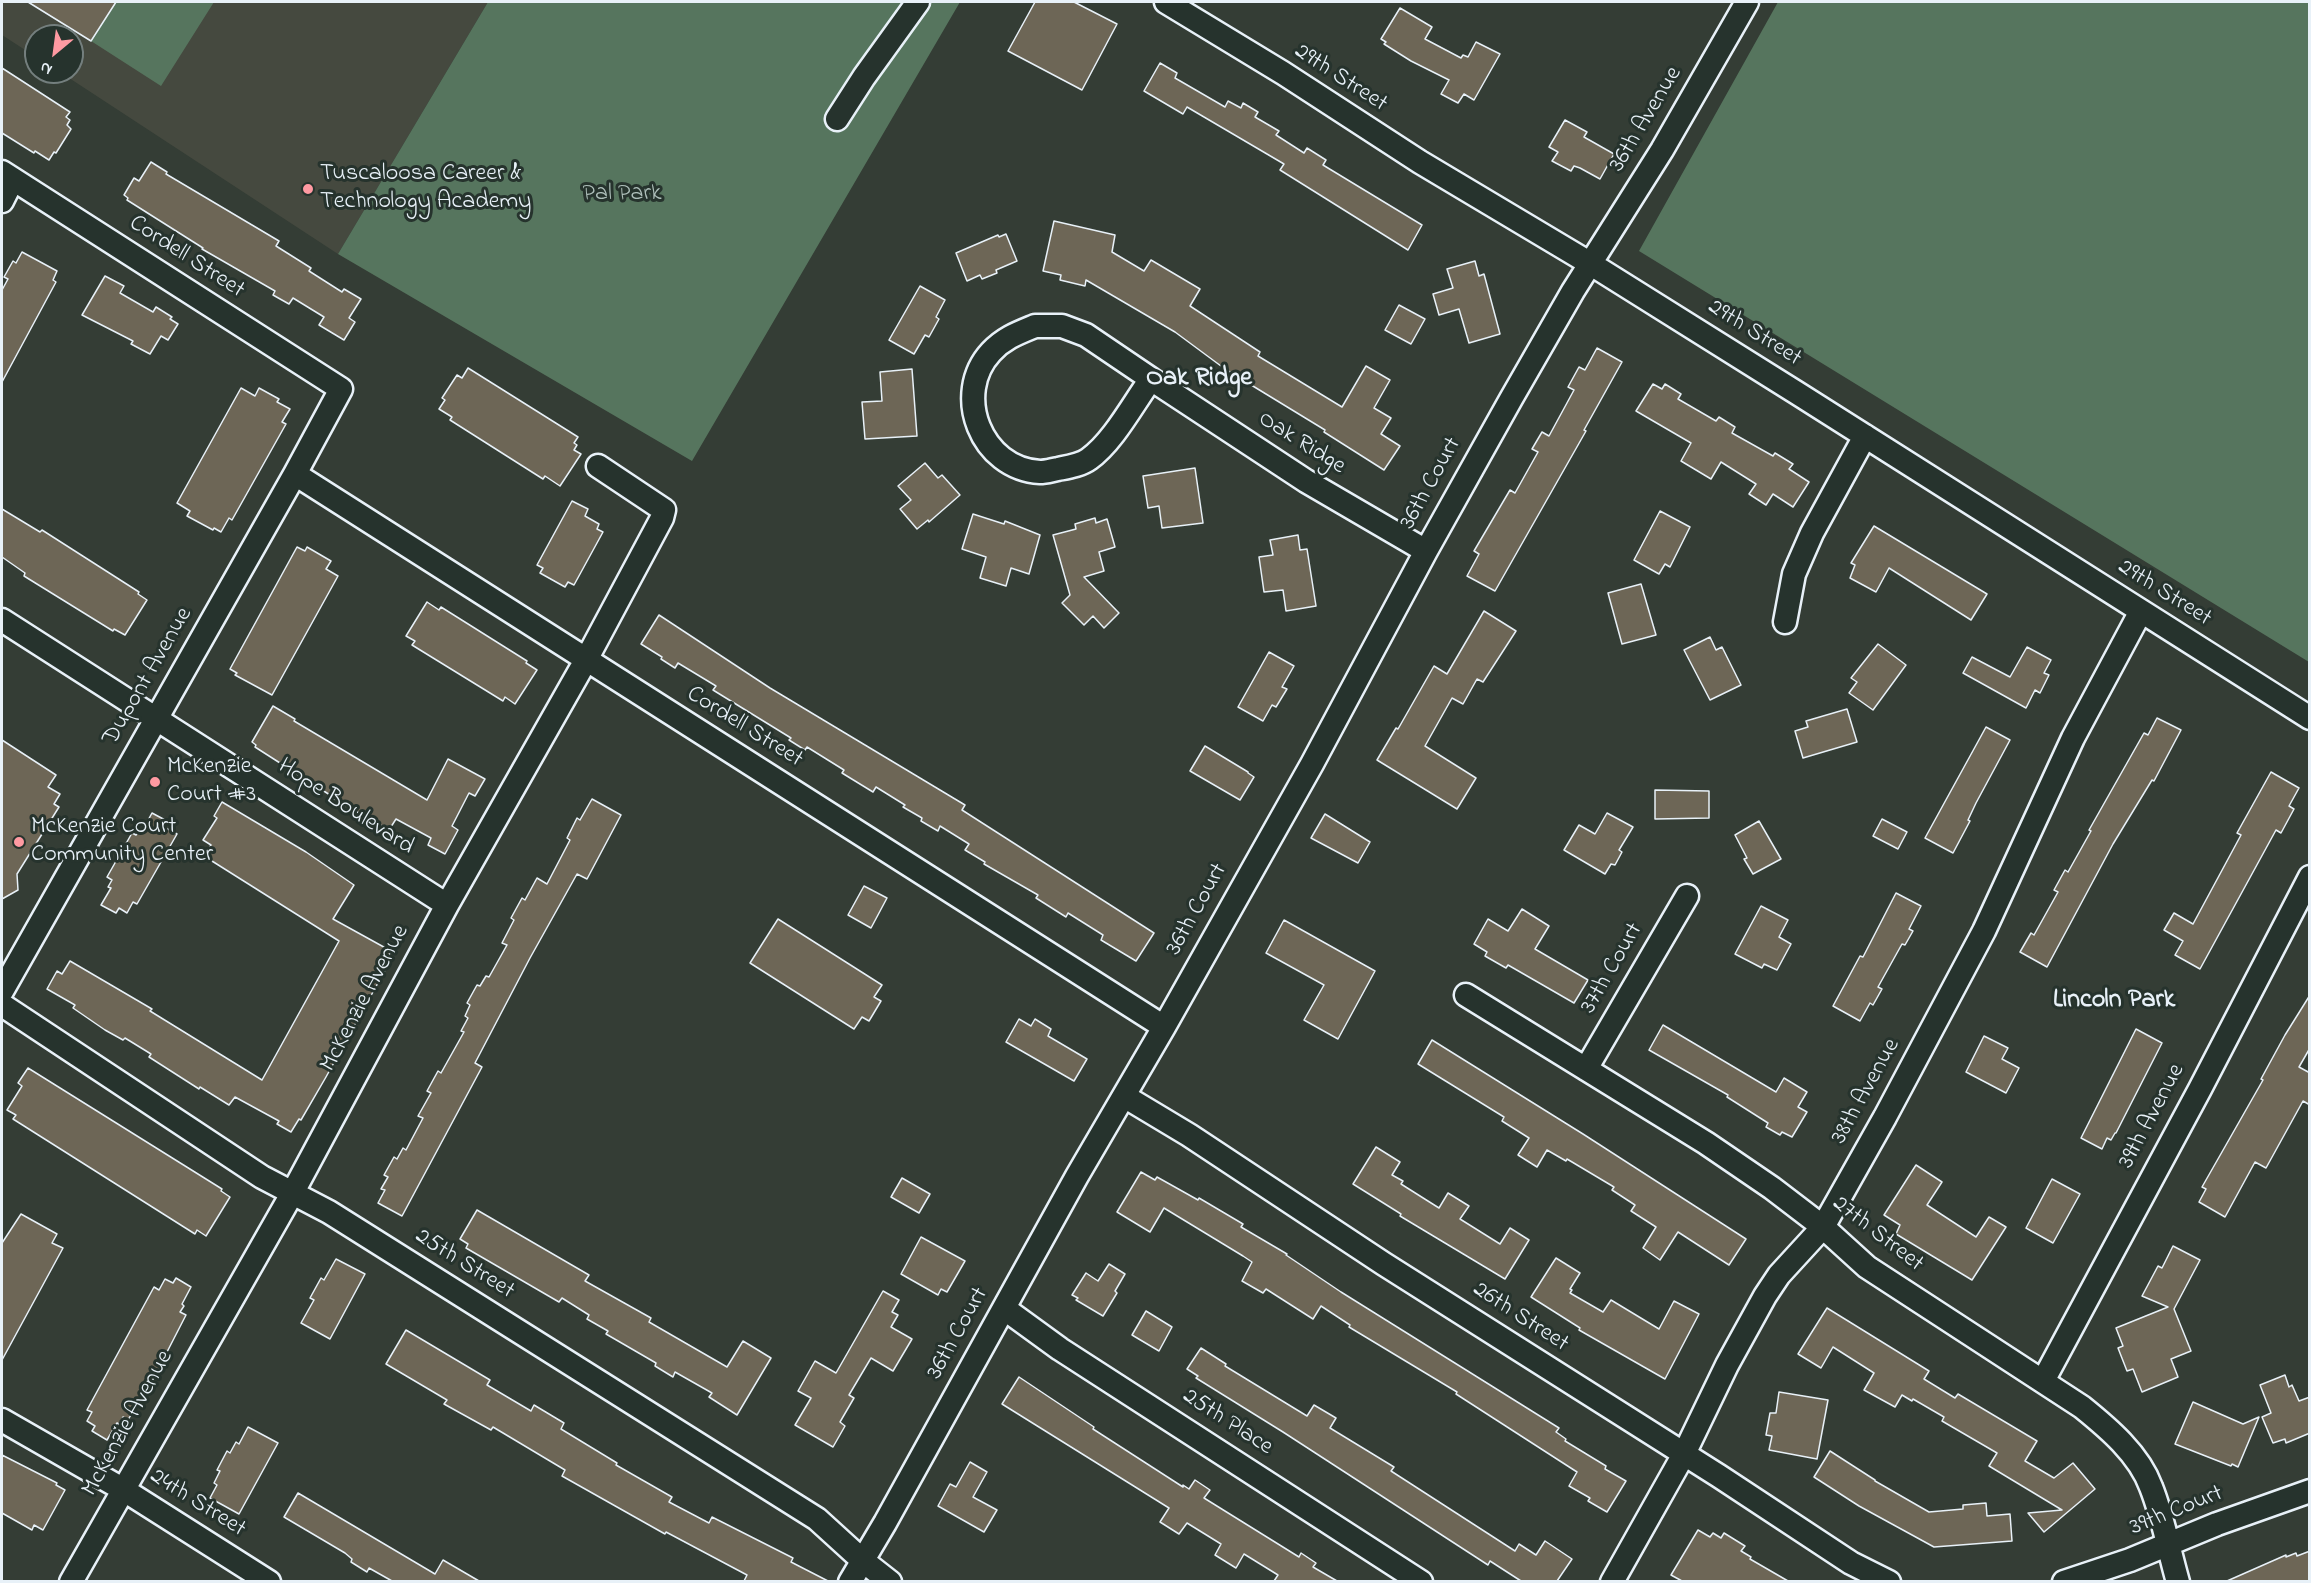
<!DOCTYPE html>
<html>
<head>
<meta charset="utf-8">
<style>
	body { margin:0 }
	#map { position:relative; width:2311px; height:1583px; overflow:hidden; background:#343d35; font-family:"Indie Flower",sans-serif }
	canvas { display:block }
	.frame { position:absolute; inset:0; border:3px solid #e8f1f8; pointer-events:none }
	.north { position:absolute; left:24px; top:24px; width:60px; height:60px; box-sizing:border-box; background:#26332d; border:2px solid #747f7e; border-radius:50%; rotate:209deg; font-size:16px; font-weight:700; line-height:24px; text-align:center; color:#e8f1f8 }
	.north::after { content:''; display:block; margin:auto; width:21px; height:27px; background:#ff9aa2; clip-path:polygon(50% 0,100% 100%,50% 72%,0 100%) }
</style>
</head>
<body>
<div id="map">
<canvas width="2311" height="1583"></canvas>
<div class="frame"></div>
<div class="north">N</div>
</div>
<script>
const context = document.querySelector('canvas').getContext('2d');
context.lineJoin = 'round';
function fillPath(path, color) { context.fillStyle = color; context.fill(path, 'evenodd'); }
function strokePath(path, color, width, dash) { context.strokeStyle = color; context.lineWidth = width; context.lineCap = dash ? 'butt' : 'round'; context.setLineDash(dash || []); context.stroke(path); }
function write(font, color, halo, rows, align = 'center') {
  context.font = font + ' "Indie Flower",sans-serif'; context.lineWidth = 6; context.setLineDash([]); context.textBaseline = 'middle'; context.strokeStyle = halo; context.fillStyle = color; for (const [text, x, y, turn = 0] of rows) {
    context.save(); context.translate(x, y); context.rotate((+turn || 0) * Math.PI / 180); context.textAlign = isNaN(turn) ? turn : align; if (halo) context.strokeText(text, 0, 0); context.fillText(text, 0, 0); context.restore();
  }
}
const built = new Path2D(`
	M2 2H488L338 254 60 72H72V36H36V57L2 35Z`);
const green = new Path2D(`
	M116 2H214L161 86 91 41Z
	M488 2H960L692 461 338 254Z
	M1778 2H2309V662L1639 251Z`);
const building = new Path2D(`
	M28 2H116L91 41Z
	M1035 2H1074L1117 24 1082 90 1008 51Z
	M1400 8 1432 27 1425 39 1461 58 1463 55 1468 57 1476 42 1500 54 1474 100 1464 94 1458 103 1441 94 1449 80 1411 61 1384 44 1386 42 1381 39Z
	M1160 63 1177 73 1175 78 1225 107 1228 101 1241 108 1243 103 1258 112 1255 117 1279 131 1276 135 1304 153 1307 148 1326 160 1323 165 1422 225 1408 250 1280 170 1284 164 1187 107 1183 114 1144 91Z
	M2 68 70 112 66 117 70 120 67 125 71 129 56 153 54 152 49 160 35 151 34 153 2 133Z
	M1565 120 1587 132 1584 137 1614 154 1600 179 1580 168 1574 166 1571 171 1552 161 1558 152 1549 147Z
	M151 162 167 172 166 174 279 241 276 246 311 268 309 271 342 292 344 289 361 299 349 318 355 322 344 340 319 325 324 317 293 298 289 304 273 295 275 291 202 249 203 248 127 200 128 198 124 195 134 178 139 181Z
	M1054 221 1115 235 1112 252 1144 271 1151 260 1200 289 1190 306 1260 352 1258 356 1342 407 1366 366 1390 380 1374 408 1391 418 1381 434 1400 446 1384 470 1324 432 1325 430 1225 369 1175 332 1086 280 1085 286 1060 280 1061 275 1043 271Z
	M1006 234 1017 261 996 270 997 273 982 279 980 275 967 281 956 253 998 235 999 237Z
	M22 252 57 271 53 280 56 282 2 382V290L8 279 4 277 13 261 16 263Z
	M1475 261 1479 276 1484 274 1500 334 1469 343 1459 309 1439 315 1433 294 1453 288 1447 269Z
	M105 276 124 286 120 293 153 312 156 307 172 317 170 319 178 324 168 340 161 336 150 354 131 344 133 341 82 315Z
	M920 286 945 300 936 317 939 319 929 337 925 335 914 354 889 340Z
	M1399 305 1425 319 1411 344 1385 330Z
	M1597 348 1622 362 1584 430 1586 431 1495 591 1467 576 1479 554 1474 551 1510 490 1515 493 1538 452 1532 449 1542 432 1549 436 1574 390 1568 387 1579 367 1585 370Z
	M468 368 578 437 574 443 577 445 574 450 581 454 560 486 545 476 543 479 450 420 452 417 439 409 445 400 442 398 457 375 462 378Z
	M912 369 917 436 865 439 862 402 882 401 880 372Z
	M1653 384 1662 389 1665 384 1681 394 1678 399 1716 421 1719 417 1735 427 1732 433 1773 456 1775 453 1793 464 1789 469 1809 482 1793 507 1773 494 1766 505 1749 494 1756 484 1721 462 1711 479 1681 461 1691 443 1636 411Z
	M241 388 255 396 259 388 279 399 277 402 290 409 282 422 286 424 232 520 229 518 221 532 214 528 213 530 187 516 190 511 177 503Z
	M925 463 938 478 942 475 960 495 929 522 928 520 917 529 900 509 911 500 898 486Z
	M1195 468 1203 523 1162 528 1159 506 1148 508 1143 476Z
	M572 501 588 509 585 516 599 524 597 529 603 532 574 585 568 582 565 587 540 573 543 568 537 565Z
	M2 509 40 532 42 530 139 592 138 594 147 600 125 635 114 629 113 631 24 576 25 573 2 557Z
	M1660 511 1690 527 1670 567 1665 564 1659 574 1634 560Z
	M973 514 1004 524 1005 521 1040 535 1029 574 1011 568 1006 586 980 578 986 557 962 549Z
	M1095 518 1096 523 1107 519 1115 547 1099 552 1104 571 1084 577 1119 613 1104 628 1093 616 1084 625 1062 603 1070 595 1053 535 1076 529 1075 524Z
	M1874 526 1987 594 1971 620 1889 568 1876 592 1850 578 1855 565 1851 563Z
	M1298 535 1300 550 1307 549 1316 606 1286 611 1283 590 1264 592 1259 557 1273 555 1270 540Z
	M297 547 305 551 307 547 331 561 326 569 338 576 272 695 235 675 237 673 230 669Z
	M1641 584 1656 635 1622 644 1608 593Z
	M427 602 439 610 441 607 527 661 526 663 537 670 515 704 505 697 503 701 412 645 415 641 406 636Z
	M1484 611 1516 631 1483 682 1477 679 1463 704 1452 698 1425 746 1476 778 1457 809 1377 760 1396 728 1398 729 1434 666 1447 674Z
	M659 615 770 688 965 805 962 810 1154 933 1136 961 1101 940 1103 935 1068 913 1066 917 1036 898 1038 895 984 864 985 862 965 850 969 844 940 826 938 831 921 821 922 818 903 807 905 805 876 787 873 792 842 773 844 770 807 747 805 750 789 740 791 738 713 690 716 686 678 663 675 668 661 659 662 657 641 644Z
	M1710 637 1716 650 1722 647 1741 685 1710 700 1684 650Z
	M1878 644 1906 665 1873 710 1849 693 1857 682 1851 678Z
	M2027 647 2051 660 2044 673 2049 675 2040 693 2035 690 2026 708 1963 673 1972 657 2010 677Z
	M1269 652 1294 666 1282 687 1287 689 1276 707 1272 705 1263 721 1238 707Z
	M273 706 295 719 294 721 427 800 448 759 485 779 475 796 469 793 452 826 458 830 445 854 428 845 431 838 396 819 389 830 329 796 330 795 255 747 256 745 252 742Z
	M1847 709 1857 742 1803 758 1795 731 1808 727 1806 721Z
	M2157 718 2181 730 2154 781 2152 780 2113 844 2047 967 2020 952 2031 933 2034 935 2058 892 2054 890 2065 870 2068 872 2091 831 2089 830 2144 733 2148 735Z
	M1986 727 2010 740 1976 803 1968 820 1970 821 1953 853 1925 838Z
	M2 740 56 775 48 787 60 794 54 804 59 807 17 874 18 890 2 899Z
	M1205 746 1248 772V773L1254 777 1240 800 1190 771Z
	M2271 772 2299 788 2289 806 2294 809 2281 833 2276 830 2200 969 2175 955 2183 941 2164 930 2174 913 2193 924 2241 835 2237 833Z
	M1655 790 1709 791V818L1655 819Z
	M592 799 621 815 587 879 577 874 530 958 475 1063 482 1067 402 1216 378 1203 385 1190 381 1189 388 1177 384 1175 394 1157 397 1159 403 1148 406 1150 423 1118 418 1116 431 1093 427 1091 438 1071 441 1073 464 1032 461 1031 468 1018 465 1016 470 1005 467 1003 477 985 480 986 486 976 489 977 507 945 502 943 514 920 511 918 522 898 525 900 537 878 547 884 570 840 567 838 577 818 580 820Z
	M222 802 306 852 354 885 333 919 391 951 386 961 389 963 326 1077 301 1120 299 1119 291 1132 277 1124 279 1121 235 1097 229 1105 200 1087 199 1089 149 1057 151 1054 125 1038 123 1040 105 1030 73 1008 75 1005 47 989 57 971 62 974 70 961 152 1009 150 1011 262 1080 339 941 204 856 211 845 203 840 217 818 214 816Z
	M152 813 167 821 164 827 177 834 137 904 133 902 127 913 119 908 116 913 101 905 111 888 108 887 112 880 107 877 132 833 136 835 138 832 141 833Z
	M1607 813 1633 827 1619 850 1622 852 1615 865 1611 864 1605 874 1564 850 1579 825 1595 834Z
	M1325 814 1370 842 1358 863 1311 838Z
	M1882 819 1907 832 1898 849 1873 836Z
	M1759 821 1781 859 1753 874 1744 859 1747 858 1735 835Z
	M864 886 887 898 871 928 848 915Z
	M1896 893 1921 906 1909 929 1913 931 1905 945 1902 944 1878 987 1882 989 1873 1005 1870 1003 1860 1021 1833 1006 1860 956 1863 957Z
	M1761 906 1788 920 1779 937 1791 944 1777 970 1764 964 1762 968 1735 954Z
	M1522 909 1549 926 1535 949 1588 980 1574 1003 1508 965 1506 968 1485 956 1487 952 1474 944 1488 919 1508 931Z
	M778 919 882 985 874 997 881 1001 869 1021 862 1017 854 1029 750 963Z
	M1284 920 1375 971 1338 1039 1304 1020 1324 985 1266 953Z
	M2310 995V1048L2299 1067 2310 1073V1105L2303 1101 2266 1168 2255 1162 2225 1217 2199 1202 2206 1189 2202 1187 2263 1080 2261 1079 2285 1035Z
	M1019 1019 1031 1026 1035 1019 1051 1029 1048 1036 1087 1059 1074 1081 1006 1042Z
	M1663 1025 1776 1092 1784 1078 1807 1092 1798 1107 1807 1112 1792 1137 1782 1132 1780 1135 1766 1127 1768 1123 1727 1097 1728 1095 1649 1050Z
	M2136 1029 2162 1043 2116 1133H2115L2111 1140 2107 1138 2102 1149 2081 1138Z
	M1984 1036 2008 1048 2002 1059 2019 1068 2006 1093 1966 1072Z
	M1432 1040 1583 1134 1746 1239 1729 1265 1678 1232 1660 1260 1643 1248 1656 1227 1631 1211 1635 1205 1612 1190 1614 1187 1567 1159 1566 1161 1547 1150 1537 1167 1518 1155 1529 1138 1502 1121 1504 1117 1418 1064Z
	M28 1068 222 1189 221 1191 230 1197 206 1236 197 1230 195 1234 13 1119 16 1115 7 1110 22 1086 18 1083Z
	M1376 1147 1400 1162 1392 1175 1403 1181 1401 1184 1439 1208 1448 1193 1469 1206 1460 1219 1500 1244 1510 1228 1529 1240 1505 1279 1400 1216 1401 1214 1353 1184Z
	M1916 1165 1942 1182 1927 1205 1976 1237 1989 1217 2006 1227 1972 1280 1896 1234 1900 1225 1884 1215Z
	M1141 1172 1155 1180 1157 1177 1198 1200 1199 1198 1243 1224 1241 1227 1287 1254 1286 1255 1341 1292 1559 1428 1556 1432 1566 1439 1565 1441 1606 1466 1605 1469 1626 1481 1607 1512 1588 1501 1590 1498 1569 1486 1577 1472 1456 1394 1457 1392 1349 1327 1350 1325 1321 1306 1313 1319 1266 1289 1263 1293 1242 1281 1252 1262 1243 1256 1164 1208 1150 1232 1117 1212Z
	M902 1178 930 1194 919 1213 891 1197Z
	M2052 1179 2080 1194 2053 1243 2026 1228Z
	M477 1210 589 1275 585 1281 651 1318 649 1322 727 1367 743 1341 771 1358 737 1415 709 1397 712 1393 675 1372 673 1377 655 1366 656 1363 606 1334 608 1331 587 1319 589 1315 562 1298 559 1302 466 1248 468 1244 460 1239Z
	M21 1214 57 1234 52 1243 63 1248 2 1360V1243Z
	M921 1237 965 1261 947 1292 941 1289 938 1295 901 1274Z
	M2173 1246 2200 1260 2174 1309 2191 1351 2171 1359 2178 1377 2142 1392 2133 1369 2127 1371 2118 1348 2123 1346 2116 1328 2168 1307 2142 1296 2158 1266 2162 1268Z
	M1556 1258 1580 1273 1570 1289 1572 1290 1570 1293 1603 1312 1611 1300 1659 1329 1674 1301 1699 1314 1665 1379 1579 1330 1580 1328 1531 1297Z
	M336 1259 365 1274 330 1339 301 1323 314 1300 310 1298 321 1278 324 1280Z
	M1109 1264 1125 1274 1115 1291 1117 1293 1103 1316 1076 1300 1078 1298 1072 1295 1086 1273 1098 1281Z
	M176 1278 191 1287 182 1304 184 1306 180 1312 186 1315 148 1389 146 1388 128 1420 123 1417 119 1424 117 1423 107 1440 92 1431 95 1426 87 1421 92 1412 87 1410 154 1287 159 1290 165 1279 173 1283Z
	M883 1291 899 1300 892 1312 898 1315 891 1327 912 1339 893 1371 871 1358 849 1395 854 1398 840 1422 845 1426 833 1447 795 1425 811 1398 798 1391 815 1361 836 1373Z
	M1827 1308 1929 1371 1924 1379 1955 1398 1958 1394 2037 1441 2025 1461 2054 1478 2073 1463 2095 1489 2044 1532 2028 1513 2062 1510 1989 1466 1997 1453 1942 1421 1944 1417 1913 1399 1912 1401 1902 1395 1895 1407 1864 1390 1874 1373 1833 1347 1821 1368 1798 1354Z
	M1146 1311 1172 1327 1159 1351 1132 1335Z
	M406 1330 490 1380 487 1385 531 1411 534 1405 564 1423 561 1429 617 1463 616 1465 672 1497 669 1502 709 1523 712 1517 793 1558 791 1562 828 1581H744L747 1575 666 1532 665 1534 562 1476 565 1470 493 1427 491 1430 444 1404 447 1400 386 1364Z
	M1201 1348 1226 1364 1225 1366 1307 1416 1314 1405 1336 1418 1330 1428 1394 1467 1391 1471 1515 1551 1519 1544 1536 1555 1545 1541 1572 1559 1557 1581H1521L1490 1561 1488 1565 1283 1432 1196 1378 1198 1376 1187 1369Z
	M2285 1375 2289 1387 2292 1385 2299 1401 2310 1397V1433L2286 1443 2285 1439 2273 1443 2262 1417 2271 1413 2260 1385Z
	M1019 1377 1094 1427 1093 1429 1183 1487V1485L1189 1489 1195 1480 1210 1490 1204 1498 1299 1557 1301 1553 1316 1563 1313 1567 1337 1581H1274L1278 1575 1244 1554 1236 1568 1215 1555 1221 1544 1187 1523 1179 1534 1160 1522 1169 1508 1002 1404Z
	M1779 1392 1828 1400 1817 1459 1769 1450 1772 1436 1766 1435 1770 1413H1776Z
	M2193 1402 2243 1424 2259 1417 2238 1467 2232 1464 2231 1466 2175 1444Z
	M248 1427 278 1443 239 1514 210 1498 217 1485 214 1483 220 1471 217 1470 227 1451 230 1453 236 1442 239 1444Z
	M1830 1451 1875 1480V1481L1929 1512 1963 1509V1505L1986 1503 1987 1516 2010 1514 2012 1541 1934 1547 1859 1506 1814 1477Z
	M2 1455 57 1483 56 1485 65 1490 43 1530 34 1525 32 1530 2 1513Z
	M970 1462 987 1472 973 1497 997 1510 984 1532 938 1506 950 1484 956 1487Z
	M298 1493 435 1574 443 1560 479 1581H392L369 1568 367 1572 351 1562 352 1559 345 1553 284 1517Z
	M1698 1530 1710 1537 1713 1533 1721 1538 1724 1533 1745 1546 1741 1551 1751 1557 1750 1559 1788 1581H1682L1671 1575Z
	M2310 1551V1581H2227L2286 1555V1557L2296 1553 2297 1556Z`);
const minor = new Path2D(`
	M1166 2 1283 73 1420 162 1591 264 1797 393 2310 718
	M837 119 864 77 918 2
	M2 172 341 389 295 474 2 991
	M2 201 13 179
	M1035 326H1062L1086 335 1151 379C1133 404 1113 442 1089 459 1081 465 1068 467 1058 469 1052 470 1046 472 1040 472 981 469 952 394 991 352 1004 338 1018 333 1035 326Z
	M1151 379 1306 481 1426 551
	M295 474 1164 1027
	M2 620 447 905
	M1785 622 1794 574 1812 533 1865 436
	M1466 995 1706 1143 1772 1188 1823 1227 1867 1267 2082 1407C2108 1428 2139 1454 2151 1487 2163 1517 2169 1551 2178 1582
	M2 1005 262 1177 329 1212 817 1519 862 1560 890 1582
	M1586 1069 1687 896
	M1124 1096 1189 1135 1384 1264 1719 1476 1851 1563 1889 1582
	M1005 1309 1060 1349 1421 1582
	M2043 1381 2200 1089 2310 877
	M2 1420 124 1490 269 1582
	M71 1582 293 1192 447 905 586 660 662 518 664 510 598 466
	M850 1582 885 1523 1077 1176 1164 1027 1312 764 1426 551 1511 399 1573 291 1662 150 1747 2
	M1612 1582 1684 1454 1727 1365 1765 1296 1779 1275 1823 1227 1885 1117 1984 931 2073 738 2141 611
	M2064 1582 2130 1560 2217 1524 2310 1491`);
const markers = [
	[308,189,6,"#ff9aa2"],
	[155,782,6,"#ff9aa2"],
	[19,842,6,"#ff9aa2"]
];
const streetNames = [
	["29th Street",1340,79,33],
	["36th Avenue",1647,120,-59],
	["Cordell Street",186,258,33],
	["29th Street",1754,334,32],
	["Oak Ridge",1301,444,32],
	["36th Court",1432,484,-61],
	["29th Street",2164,594,32],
	["Dupont Avenue",149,677,-60],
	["Cordell Street",744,728,32],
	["Hope Boulevard",345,808,33],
	["36th Court",1198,910,-61],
	["37th Court",1613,969,-60],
	["McKenzie Avenue",366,999,-62],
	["38th Avenue",1867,1092,-61],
	["39th Avenue",2153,1117,-62],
	["27th Street",1877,1235,38],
	["25th Street",464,1265,32],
	["26th Street",1520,1318,33],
	["36th Court",959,1334,-61],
	["25th Place",1227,1423,33],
	["McKenzie Avenue",129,1424,-61],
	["24th Street",197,1504,32],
	["39th Court",2177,1512,-22]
];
const poiNames = [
	["Tuscaloosa Career &",320,175],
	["Technology Academy",320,203],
	["McKenzie",167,768],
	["Court #3",167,796],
	["McKenzie Court",31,828],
	["Community Center",31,856]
];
const parkNames = [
	["Pal Park",622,195]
];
const neighbourhoodNames = [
	["Oak Ridge",1199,380],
	["Lincoln Park",2114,1002]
];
fillPath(built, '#45493f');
fillPath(green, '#56755e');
fillPath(building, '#6d6656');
strokePath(building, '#e8f1f8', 1.5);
strokePath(minor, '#e8f1f8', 27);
strokePath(minor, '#26332d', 22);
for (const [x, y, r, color] of markers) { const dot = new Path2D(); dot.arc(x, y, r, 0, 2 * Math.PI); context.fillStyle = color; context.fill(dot); strokePath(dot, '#26332d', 2); }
write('24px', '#e8f1f8', '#26332d', streetNames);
write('24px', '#e8f1f8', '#26332d', poiNames, 'left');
write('24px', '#aebfba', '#26332d', parkNames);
write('bold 26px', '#e8f1f8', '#26332d', neighbourhoodNames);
</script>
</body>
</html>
